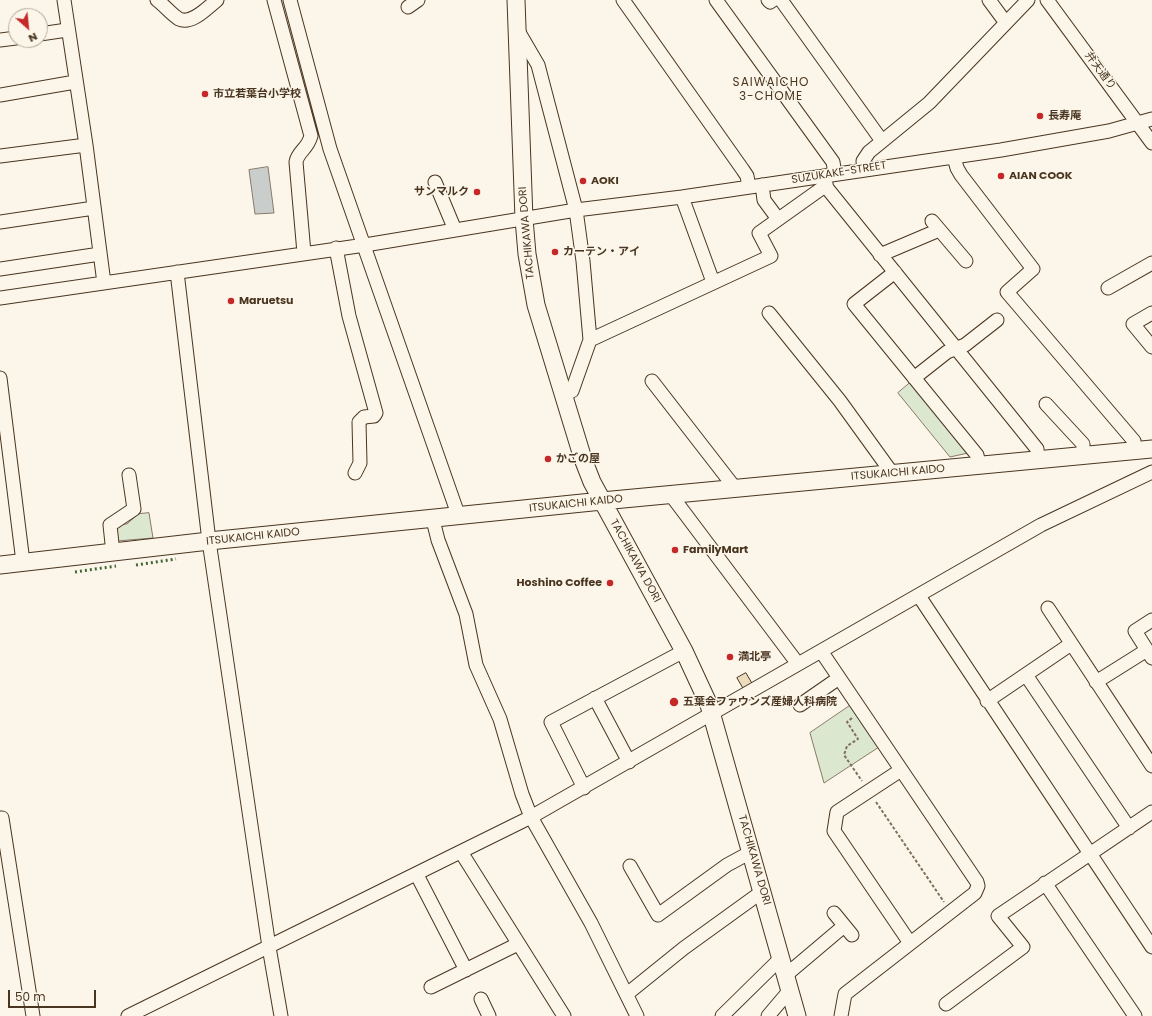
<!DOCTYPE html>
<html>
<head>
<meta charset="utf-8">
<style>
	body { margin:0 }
	#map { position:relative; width:1152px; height:1016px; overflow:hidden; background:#fbf6e9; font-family:Poppins,sans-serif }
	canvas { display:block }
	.north { position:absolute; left:8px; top:8px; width:40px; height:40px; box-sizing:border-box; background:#fbf6e9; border:1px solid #b4a999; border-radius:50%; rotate:153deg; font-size:11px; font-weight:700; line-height:16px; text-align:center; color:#4a3520 }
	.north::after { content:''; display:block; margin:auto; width:14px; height:18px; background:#c62828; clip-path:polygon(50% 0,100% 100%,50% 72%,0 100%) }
	.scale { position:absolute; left:8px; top:990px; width:88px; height:18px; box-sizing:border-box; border:2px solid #4a3520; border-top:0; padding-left:5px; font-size:12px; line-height:14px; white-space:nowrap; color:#4a3520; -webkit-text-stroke:3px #fbf6e9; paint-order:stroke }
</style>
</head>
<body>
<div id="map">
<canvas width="1152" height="1016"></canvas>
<div class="north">N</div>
<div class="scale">50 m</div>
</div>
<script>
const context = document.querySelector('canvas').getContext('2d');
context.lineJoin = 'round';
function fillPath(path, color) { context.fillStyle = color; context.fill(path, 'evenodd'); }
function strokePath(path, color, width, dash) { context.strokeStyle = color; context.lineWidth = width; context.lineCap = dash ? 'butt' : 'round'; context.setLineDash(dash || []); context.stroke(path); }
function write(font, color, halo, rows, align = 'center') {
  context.font = font + ' Poppins,"Noto Sans JP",sans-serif'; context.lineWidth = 3; context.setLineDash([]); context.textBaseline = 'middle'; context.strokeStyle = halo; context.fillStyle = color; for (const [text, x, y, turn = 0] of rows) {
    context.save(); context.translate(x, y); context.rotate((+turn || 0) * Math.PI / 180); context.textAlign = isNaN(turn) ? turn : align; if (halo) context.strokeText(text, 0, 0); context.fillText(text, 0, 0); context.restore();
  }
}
const green = new Path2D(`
	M910 383 968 453 950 457 898 393Z
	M149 513 153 538 117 541 115 529 120 524H127L138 514Z
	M851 705 879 747 824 783 810 733Z`);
const water = new Path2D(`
	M268 167 274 213 255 214 249 170Z`);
const building = new Path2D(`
	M746 673 753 685 744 690 737 678Z`);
const path = new Path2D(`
	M852 718 847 722 858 739 847 746 844 755 862 781
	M876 802 944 902`);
const minor = new Path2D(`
	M64 0 86 145 104 283
	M157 0C164 5 172 15 179 19 192 25 208 7 217 0
	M274 0 311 136C307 150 298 151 296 162L304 253
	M290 0 330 149 459 517
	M623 0 743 170 747 176 749 187
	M716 0 833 162 835 174
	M768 0 770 2 773 0
	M781 0 882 141
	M989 0 1006 23
	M1047 0 1152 143
	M408 7 418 0
	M517 29 538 65 576 210 583 261 590 340 572 391 563 394
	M40 34 67 30
	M0 40 16 38
	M0 95 75 82
	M0 156 86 145
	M954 157 957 168 961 175 1033 269 1007 292 1134 441V450
	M864 169 863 161 869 152 929 103 1028 0
	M824 176 827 188 1033 444 1037 449 1038 459
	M435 182 455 230
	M762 185 764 200 778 219
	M682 197 713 282
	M932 221 966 261
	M0 222 94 208
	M336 248 349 316 376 413 374 416 364 417 359 422 360 463 355 473
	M880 255 939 230
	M0 269 100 254
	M177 272 209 541 269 947 281 1016
	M895 272 854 304 977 455 979 465
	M1108 288 1152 263
	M0 298 365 245 576 210 682 197 1001 150 1109 131 1152 119
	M769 313 840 401 892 473
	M1152 313 1133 324 1152 347
	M590 340 771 256 759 233 825 186
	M0 378 23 562
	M914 378 947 352 965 345 997 320
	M652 381 735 488
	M1046 404 1083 444V455
	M671 495 798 664
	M433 520 438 540 466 614 476 665 500 719 522 794 531 817 591 923 637 1016
	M113 553 110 525 134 509 129 475
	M919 596 1152 947
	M1048 608 1152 766
	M1152 620 1135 631 1152 658
	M821 651 977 882 978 886 975 893 845 994 841 1016
	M1026 675 1129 828
	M1096 682 1147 650
	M595 698 629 762
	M987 701 1071 644
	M800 705 839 678
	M901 770 837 812 834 831 910 943
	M584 788 551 722 684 651
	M0 818H2L33 1016
	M461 852 564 1016
	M630 866 658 915 727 865 751 852
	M417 875 466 970
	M1045 883 1135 1016
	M834 913 852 935
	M786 975 844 926
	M431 987 518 944
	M627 994 684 948 756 896 763 894
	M481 999 489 1016
	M946 1004 1023 947 998 916 1152 812
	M128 1016 531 817 1041 525 1152 472
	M722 1016 781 958
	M768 1016 790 990`);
const major = new Path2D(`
	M516 0 524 219 527 254 536 305 583 459 592 482 684 651 709 705 797 1016
	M0 565 209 541 602 501 1152 449`);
const hedge = new Path2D(`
	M136 565 176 559
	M75 572 116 566`);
const markers = [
	[205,94,4,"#c62828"],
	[1040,116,4,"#c62828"],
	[1001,176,4,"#c62828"],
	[583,181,4,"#c62828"],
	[477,192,4,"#c62828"],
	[555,252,4,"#c62828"],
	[231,301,4,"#c62828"],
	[548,459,4,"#c62828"],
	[675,550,4,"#c62828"],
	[610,583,4,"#c62828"],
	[730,657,4,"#c62828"],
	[674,702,5,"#c62828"]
];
const streetNames = [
	["弁天通り",1100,71,54],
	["SUZUKAKE-STREET",839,173,-9],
	["TACHIKAWA DORI",527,233,-95],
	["ITSUKAICHI KAIDO",898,473,-5],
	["ITSUKAICHI KAIDO",576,504,-6],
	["ITSUKAICHI KAIDO",253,537,-6],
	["TACHIKAWA DORI",635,561,61],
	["TACHIKAWA DORI",754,860,74]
];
const poiNames = [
	["市立若葉台小学校",213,94],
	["長寿庵",1048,116],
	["AIAN COOK",1009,176],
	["AOKI",591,181],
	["サンマルク",469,192,"right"],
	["カーテン・アイ",563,252],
	["Maruetsu",239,301],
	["かごの屋",556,459],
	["FamilyMart",683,550],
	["Hoshino Coffee",602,583,"right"],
	["満北亭",738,657],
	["五葉会ファウンズ産婦人科病院",683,702]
];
const neighbourhoodNames = [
	["SAIWAICHO",771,83],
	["3-CHOME",771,97]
];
fillPath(green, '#dce7d0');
strokePath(green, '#887966', 1);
fillPath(water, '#c9cecd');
strokePath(water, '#887966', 1);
fillPath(building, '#ecdcbc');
strokePath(building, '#4a3520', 1);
strokePath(minor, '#4a3520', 15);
strokePath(major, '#4a3520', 19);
strokePath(path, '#7f6f5c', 2, [3, 2]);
strokePath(minor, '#fbf6e9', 13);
strokePath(major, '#fbf6e9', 17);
strokePath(hedge, '#436837', 3, [2, 3]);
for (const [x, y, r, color] of markers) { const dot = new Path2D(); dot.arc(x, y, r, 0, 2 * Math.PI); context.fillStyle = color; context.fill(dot); strokePath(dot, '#fbf6e9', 1.5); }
write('11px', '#4a3520', '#fbf6e9', streetNames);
write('bold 11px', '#4a3520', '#fbf6e9', poiNames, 'left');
context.letterSpacing = '1px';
write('12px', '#4a3520', '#fbf6e9', neighbourhoodNames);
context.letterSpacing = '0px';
</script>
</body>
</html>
